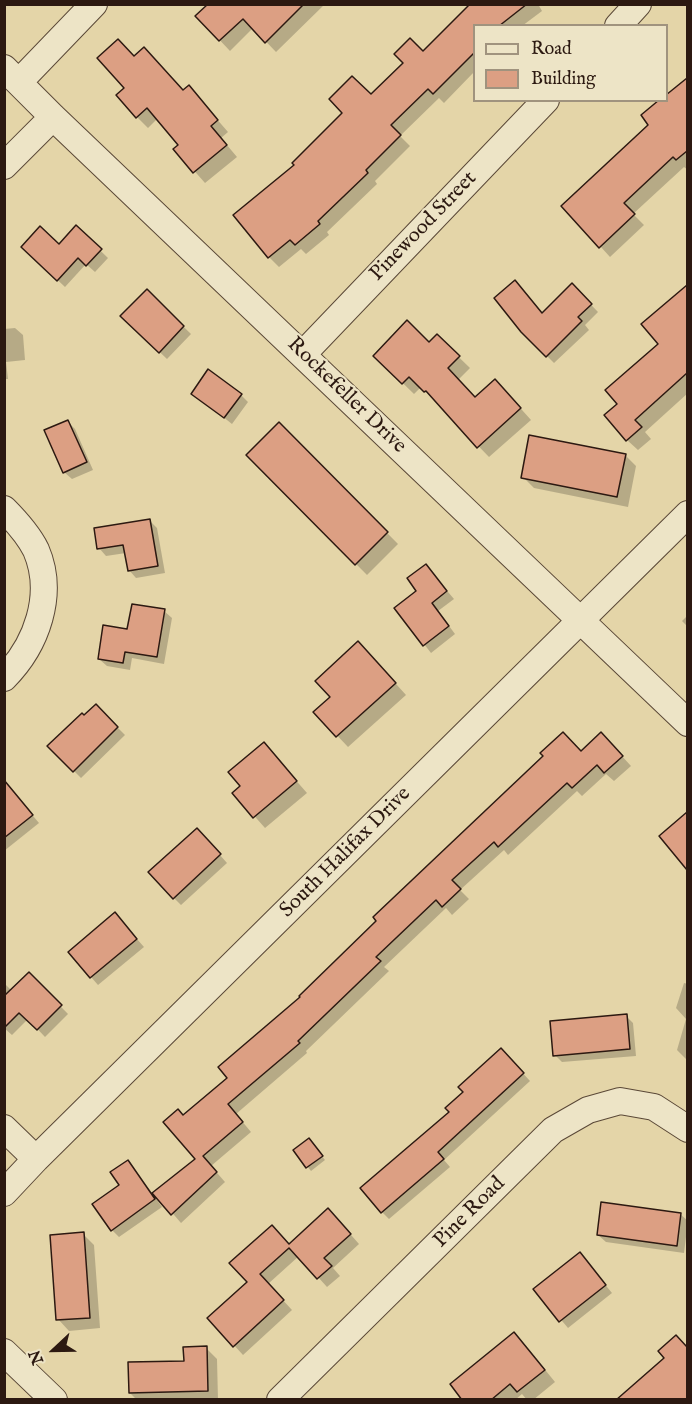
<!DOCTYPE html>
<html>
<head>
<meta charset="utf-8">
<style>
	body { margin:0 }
	#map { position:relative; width:692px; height:1404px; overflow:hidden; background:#e4d5a8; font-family:"IM FELL English",serif }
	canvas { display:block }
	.frame { position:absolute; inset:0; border:6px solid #2c1911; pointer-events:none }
	.legend { position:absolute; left:473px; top:24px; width:195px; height:78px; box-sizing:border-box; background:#ede4c6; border:2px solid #a0937e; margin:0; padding:8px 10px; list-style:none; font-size:18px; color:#2c1911 }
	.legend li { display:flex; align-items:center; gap:12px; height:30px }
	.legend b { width:30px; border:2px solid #a0937e }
	.north { position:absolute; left:24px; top:1320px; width:60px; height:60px; -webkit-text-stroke:4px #ede4c6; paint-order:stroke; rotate:248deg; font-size:16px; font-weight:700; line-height:24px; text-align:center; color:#2c1911 }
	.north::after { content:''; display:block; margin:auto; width:21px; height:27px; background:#2c1911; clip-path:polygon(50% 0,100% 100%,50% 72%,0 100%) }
</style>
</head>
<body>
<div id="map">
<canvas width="692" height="1404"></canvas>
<div class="frame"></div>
<ul class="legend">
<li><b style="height:8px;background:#ede4c6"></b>Road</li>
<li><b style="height:16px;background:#dc9f83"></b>Building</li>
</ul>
<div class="north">N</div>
</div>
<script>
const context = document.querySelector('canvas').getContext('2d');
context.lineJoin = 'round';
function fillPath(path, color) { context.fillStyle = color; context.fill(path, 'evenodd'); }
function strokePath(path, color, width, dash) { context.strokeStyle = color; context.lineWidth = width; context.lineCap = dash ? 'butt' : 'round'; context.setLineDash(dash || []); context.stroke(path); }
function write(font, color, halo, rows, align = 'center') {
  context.font = font + ' "IM FELL English",serif'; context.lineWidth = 4.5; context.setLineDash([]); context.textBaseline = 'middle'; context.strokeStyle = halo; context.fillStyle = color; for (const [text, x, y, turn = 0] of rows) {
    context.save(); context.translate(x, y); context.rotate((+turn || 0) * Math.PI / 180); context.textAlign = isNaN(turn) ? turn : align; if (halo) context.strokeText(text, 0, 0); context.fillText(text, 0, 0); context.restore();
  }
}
const shadow = new Path2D(`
	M210 4H325L276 52 253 28 230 51 197 16Z
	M473 4H538L542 11 522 26H474V72L444 103 439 98 400 136 410 146 375 181 377 184 327 232 329 235 306 254 301 249 279 267 269 257 296 165 371 96 423 53Z
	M134 58 183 91 189 87 228 132 221 138 237 157 205 183 175 149 180 145 158 118 148 128 137 117 126 88Z
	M688 80V170L684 167 633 214 644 225 610 257 600 246 650 125 666 100V97Z
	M76 227 108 258 95 272 86 264 65 287 30 254 59 246Z
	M572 285 598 312 585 325 589 330 554 363 522 331Z
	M688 287V393L645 432 651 439 638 450 627 440 619 404 660 344 643 325Z
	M147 291 191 334 167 359 122 316Z
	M15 328 23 335 25 360 6 362 8 379H4V329Z
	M437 336 470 368 458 380 475 399 506 392 531 420 489 457 421 387 414 394 375 356 429 344Z
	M193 393 241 395 248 402 232 424Z
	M67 421 75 429 93 470 72 479 64 472Z
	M279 424 398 544 367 575 248 455Z
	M625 455 636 466 628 507 534 488 523 477Z
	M150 521 157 528 165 573 136 578 129 570 126 553 106 556 99 548Z
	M426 566 454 599 438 611 455 634 431 653 396 608 418 591Z
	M164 611 172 618 164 664 132 658 130 670 107 666 99 659 129 631Z
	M688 615V627L682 621Z
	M369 654 406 695 348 747 315 712 332 697Z
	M96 706 125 735 81 778 49 746Z
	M610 743 631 766 614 781 606 774 582 796 577 791 508 855 504 850 460 890 469 899 452 915 446 908 384 967 389 971 306 1051 307 1053 236 1114 251 1132 211 1166 225 1182 181 1223 156 1194 154 1196 162 1207 119 1237 112 1230 128 1162 153 1194 197 1159 184 1117 229 1078 581 753Z
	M264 744 307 793 265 828 234 793 242 787Z
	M11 790 39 823 4 851V796Z
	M687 815 688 816V868L661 836Z
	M204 837 227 863 181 905 174 898Z
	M115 914 144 947 98 985 91 977Z
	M29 974 68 1014 45 1037 28 1019 12 1035 4 1028V983L12 991Z
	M684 983 688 984V1061L677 1050 686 1019 676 1008Z
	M626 1016 633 1023 636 1056 562 1062 555 1055Z
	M508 1057 530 1081 444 1160 450 1167 389 1219 382 1212 451 1112Z
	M312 1144 325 1160 311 1171 295 1151Z
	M680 1214 688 1221 684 1253 606 1242 598 1235Z
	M337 1219 359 1244 333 1268 340 1276 327 1287 299 1256 268 1284 292 1310 243 1355 210 1319 289 1245Z
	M83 1234 94 1245 100 1328 69 1331 58 1319Z
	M580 1254 612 1293 568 1328 536 1290Z
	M676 1337 688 1348V1400H623L666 1358Z
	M525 1345 555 1382 533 1400H527L522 1394 515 1400H464Z
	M206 1348 217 1359 218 1400H137L130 1393 185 1362Z`);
const building = new Path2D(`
	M208 4H304L265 43 243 19 219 41 195 16Z
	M470 4H527L499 26H474V53L433 94 428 89 391 125 401 135 366 170 368 173 318 221 320 224 295 245 290 240 268 258 233 215 294 165 292 163 342 113 329 99 352 76 371 94 403 63 394 54 410 38 423 51Z
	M118 39 134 56 144 47 183 90 189 85 218 120 211 126 227 145 193 173 173 149 178 145 147 108 136 118 116 95 124 88 97 58Z
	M687 78V151L676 160 673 157 624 203 635 214 599 248 561 206 648 125 641 115 659 100H666V95Z
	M76 225 102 249 86 266 78 258 57 281 21 247 40 226 59 244Z
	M515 280 542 313 572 283 592 304 578 317 582 321 546 357 521 332 494 298Z
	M687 285V373L635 420 642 427 626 441 604 415 617 404 605 390 658 344 641 324Z
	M147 289 184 326 159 353 120 316Z
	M407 320 429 342 437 334 460 356 448 368 475 397 495 379 521 408 477 448 426 391 424 392 409 377 402 384 373 356Z
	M208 369 242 394 224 418 191 394Z
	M68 420 87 462 63 473 44 430Z
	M279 422 388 532 355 565 246 455Z
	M529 435 626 454 617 497 521 478Z
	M150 519 158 566 128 571 123 545 97 549 94 528Z
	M426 564 447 591 432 603 449 626 423 646 394 608 416 591 407 578Z
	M132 604 165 609 157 657 125 652 123 663 98 659 103 625 127 629Z
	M358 641 396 683 336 737 313 712 330 697 315 681Z
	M96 704 118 727 73 772 47 746 82 713 84 715Z
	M563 732 581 751 601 732 623 756 604 773 597 765 572 788 567 783 498 847 494 842 452 880 461 889 442 907 436 900 376 957 381 961 298 1041 300 1043 228 1104 243 1122 203 1156 217 1172 171 1215 152 1193 195 1159 163 1122 178 1109 183 1115 227 1078 218 1067 300 997 299 996 376 921 373 917 543 756 540 753Z
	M264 742 297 781 253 818 232 793 240 786 228 772Z
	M4 780 33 815 4 838Z
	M687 812V870L659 836Z
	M197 828 221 854 173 899 148 872Z
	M115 912 137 939 90 978 68 952Z
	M29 972 62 1005 37 1030 19 1013 4 1028V996Z
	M627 1014 630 1049 553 1056 550 1021Z
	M501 1048 524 1073 438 1152 444 1159 381 1213 360 1188 449 1112 445 1108 463 1092 458 1087Z
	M309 1138 323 1156 306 1168 293 1150Z
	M128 1160 155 1199 111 1231 92 1204 119 1185 110 1172Z
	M601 1202 681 1213 677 1246 597 1235Z
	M328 1208 351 1234 324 1258 332 1266 317 1279 289 1248 260 1274 284 1300 233 1347 207 1318 247 1282 229 1263 272 1225 289 1244Z
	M84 1232 90 1318 56 1320 50 1235Z
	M580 1252 606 1285 559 1322 533 1289Z
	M514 1332 545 1370 517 1392 510 1384 491 1400H462L450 1384Z
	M676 1335 687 1347V1400H616L664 1358 658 1351Z
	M207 1346 208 1391 129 1393 128 1362 184 1361 183 1347Z`);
const minor = new Path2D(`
	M618 26 638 4
	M4 68 53 117 688 723
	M19 82 94 4
	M4 166 53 117
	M303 354 546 100
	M4 509C16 521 28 534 36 550 55 594 37 645 4 678
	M4 1128 36 1159
	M4 1193 36 1159 688 514
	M4 1352 54 1400
	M280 1400 553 1130 588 1110 620 1101 654 1107 688 1129`);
const streetNames = [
	["Pinewood Street",424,227,-46],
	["Rockefeller Drive",346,396,44],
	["South Halifax Drive",346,853,-45],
	["Pine Road",470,1213,-45]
];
fillPath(shadow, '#0003');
fillPath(building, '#dc9f83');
strokePath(building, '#2c1911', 1.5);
strokePath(minor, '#5a4837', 28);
strokePath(minor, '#ede4c6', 26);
write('21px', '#2c1911', '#ede4c6', streetNames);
</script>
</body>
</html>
